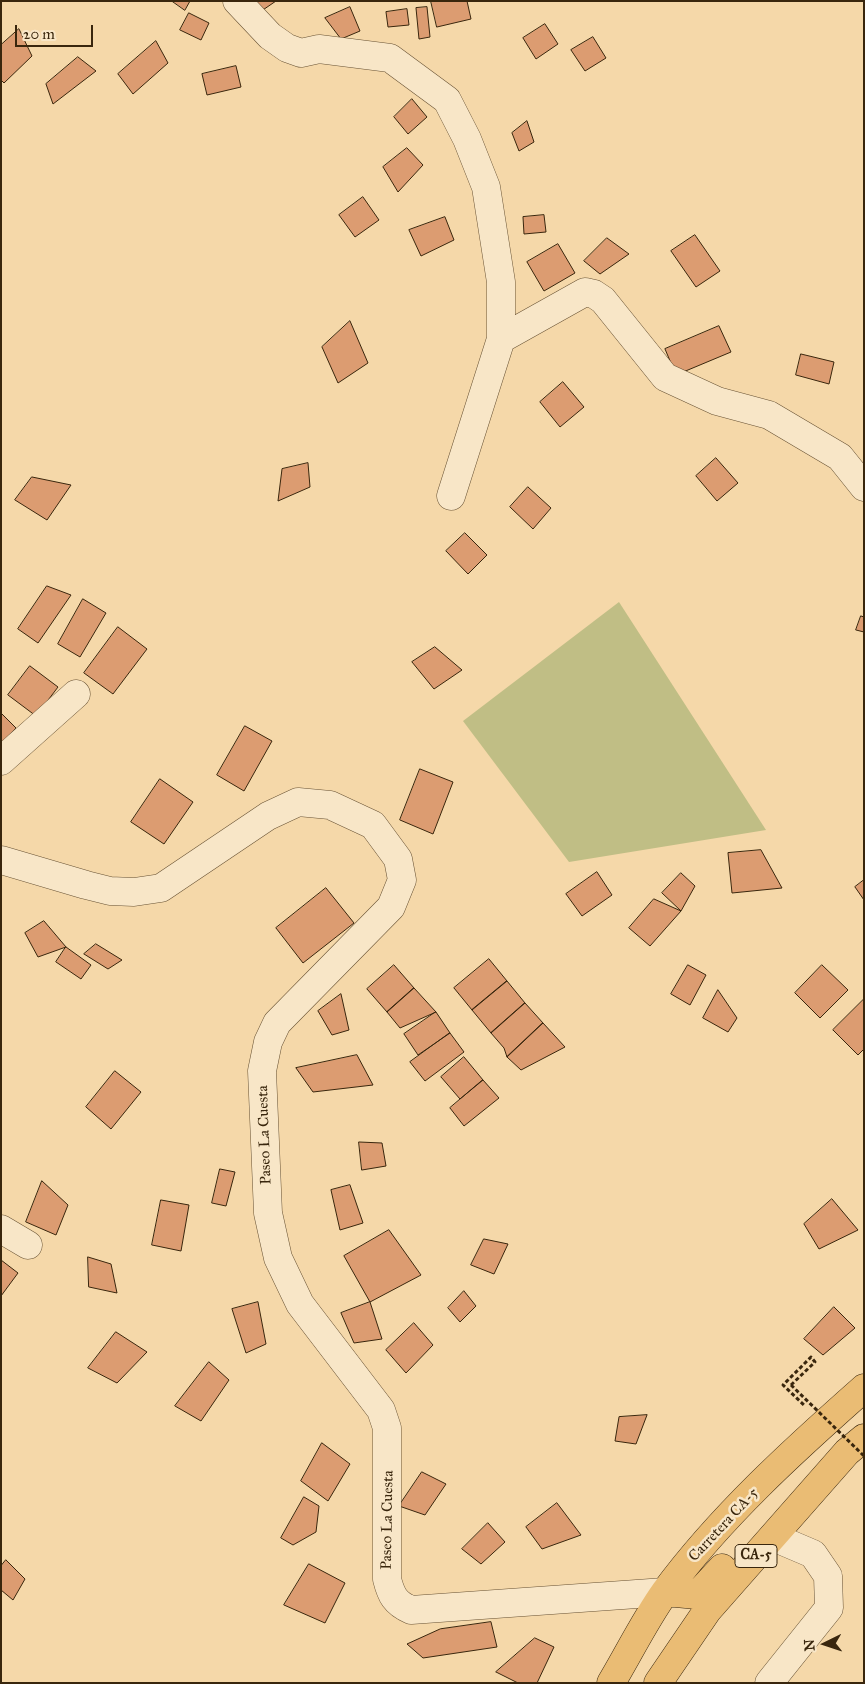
<!DOCTYPE html>
<html>
<head>
<meta charset="utf-8">
<style>
	body { margin:0 }
	#map { position:relative; width:865px; height:1684px; overflow:hidden; background:#f5d8a9; font-family:"IM FELL Great Primer",serif }
	canvas { display:block }
	.frame { position:absolute; inset:0; border:2px solid #39260d; pointer-events:none }
	.north { position:absolute; left:800px; top:1619px; width:50px; height:50px; -webkit-text-stroke:4px #f8e6c7; paint-order:stroke; rotate:266deg; font-size:14px; font-weight:700; line-height:20px; text-align:center; color:#39260d }
	.north::after { content:''; display:block; margin:auto; width:18px; height:22px; background:#39260d; clip-path:polygon(50% 0,100% 100%,50% 72%,0 100%) }
	.scale { position:absolute; left:15px; top:25px; width:78px; height:22px; box-sizing:border-box; border:2px solid #39260d; border-top:0; padding-left:6px; font-size:15px; line-height:18px; white-space:nowrap; color:#39260d; -webkit-text-stroke:4px #f8e6c7; paint-order:stroke }
</style>
</head>
<body>
<div id="map">
<canvas width="865" height="1684"></canvas>
<div class="frame"></div>
<div class="north">N</div>
<div class="scale">20 m</div>
</div>
<script>
const context = document.querySelector('canvas').getContext('2d');
context.lineJoin = 'round';
function fillPath(path, color) { context.fillStyle = color; context.fill(path, 'evenodd'); }
function strokePath(path, color, width, dash) { context.strokeStyle = color; context.lineWidth = width; context.lineCap = dash ? 'butt' : 'round'; context.setLineDash(dash || []); context.stroke(path); }
function write(font, color, halo, rows, align = 'center') {
  context.font = font + ' "IM FELL Great Primer",serif'; context.lineWidth = 5; context.setLineDash([]); context.textBaseline = 'middle'; context.strokeStyle = halo; context.fillStyle = color; for (const [text, x, y, turn = 0] of rows) {
    context.save(); context.translate(x, y); context.rotate((+turn || 0) * Math.PI / 180); context.textAlign = isNaN(turn) ? turn : align; if (halo) context.strokeText(text, 0, 0); context.fillText(text, 0, 0); context.restore();
  }
}
const green = new Path2D(`
	M619 602 766 830 569 862 463 721Z`);
const building = new Path2D(`
	M172 1H190L185 10Z
	M249 1H276L257 14Z
	M431 1H467L471 19 437 27Z
	M350 7 360 31 341 39 325 18Z
	M427 7 430 37 419 39 416 8Z
	M407 9 409 25 388 27 386 12Z
	M189 13 209 23 201 40 180 30Z
	M545 24 558 44 536 59 523 38Z
	M19 29 32 56 4 83 1 80V45Z
	M593 37 606 58 585 71 571 50Z
	M156 41 168 63 133 94 118 74Z
	M78 57 96 71 53 104 46 84Z
	M236 66 241 87 207 95 202 74Z
	M412 99 427 117 408 134 394 117Z
	M527 121 534 142 519 151 512 133Z
	M407 148 423 165 398 192 383 167Z
	M363 197 379 220 355 237 339 215Z
	M544 215 546 232 524 234 523 217Z
	M445 217 454 240 421 256 409 230Z
	M695 235 720 271 696 287 671 251Z
	M607 238 629 254 600 274 584 261Z
	M558 244 575 273 544 291 527 262Z
	M350 321 368 363 338 383 322 347Z
	M719 326 731 352 676 375 665 349Z
	M801 354 834 362 829 384 796 375Z
	M563 382 584 407 560 427 540 402Z
	M716 458 738 483 717 501 696 476Z
	M308 463 310 487 278 501 282 469Z
	M32 477 71 485 47 520 15 500Z
	M528 487 551 508 533 529 510 507Z
	M465 533 487 555 468 574 446 551Z
	M47 586 71 595 38 643 18 629Z
	M83 599 106 613 80 657 58 644Z
	M861 616 864 617V632L856 630Z
	M118 627 147 649 113 694 84 673Z
	M435 647 462 670 434 689 412 662Z
	M30 666 58 687 36 716 8 695Z
	M1 713 16 728 1 744Z
	M245 726 272 741 244 791 217 775Z
	M420 769 453 782 433 834 400 820Z
	M160 779 193 802 164 844 131 822Z
	M761 850 782 888 732 893 728 853Z
	M597 872 612 895 582 916 566 894Z
	M681 873 695 886 681 911 662 893Z
	M864 880V900L855 887Z
	M326 888 354 923 303 963 276 928Z
	M654 899 681 911 650 946 629 928Z
	M44 921 66 947 38 957 25 933Z
	M96 944 122 960 108 969 84 954Z
	M66 947 91 965 81 979 56 962Z
	M489 959 507 981 472 1010 454 988Z
	M394 965 414 988 387 1012 367 989Z
	M688 965 706 975 690 1005 671 994Z
	M822 965 848 990 820 1018 795 993Z
	M507 981 525 1003 491 1033 472 1010Z
	M414 988 436 1012 400 1028 387 1012Z
	M718 990 737 1018 728 1032 703 1018Z
	M341 994 349 1030 332 1035 318 1011Z
	M864 999V1049L858 1055 833 1030Z
	M525 1003 543 1023 507 1057 504 1048 491 1033Z
	M436 1012 450 1033 418 1055 404 1034Z
	M543 1023 565 1047 521 1070 507 1057Z
	M450 1033 464 1052 425 1081 410 1062Z
	M357 1055 373 1085 313 1092 296 1068Z
	M464 1057 483 1080 460 1099 441 1077Z
	M115 1071 141 1092 111 1129 86 1107Z
	M483 1080 499 1098 464 1126 450 1108Z
	M359 1142 382 1143 386 1166 362 1170Z
	M220 1169 235 1172 226 1206 212 1203Z
	M42 1181 68 1205 56 1235 26 1222Z
	M350 1185 363 1223 340 1230 331 1190Z
	M832 1199 858 1230 819 1249 804 1224Z
	M161 1200 189 1205 181 1251 152 1245Z
	M389 1230 421 1275 370 1302 344 1256Z
	M484 1239 508 1244 494 1274 471 1265Z
	M88 1257 111 1264 117 1293 89 1287Z
	M1 1260 18 1273 1 1296Z
	M464 1291 476 1306 460 1322 448 1308Z
	M258 1302 266 1344 246 1353 232 1309Z
	M370 1302 382 1339 354 1343 341 1313Z
	M834 1307 855 1328 823 1355 804 1339Z
	M414 1323 433 1345 406 1373 386 1350Z
	M116 1332 147 1352 117 1383 88 1368Z
	M209 1362 229 1380 201 1421 175 1406Z
	M647 1415 636 1444 615 1441 619 1417Z
	M322 1443 350 1464 328 1501 301 1481Z
	M422 1472 446 1484 425 1515 399 1506Z
	M304 1497 319 1506 316 1532 293 1545 281 1538Z
	M557 1503 581 1535 542 1549 526 1527Z
	M488 1523 505 1542 481 1564 462 1549Z
	M6 1560 25 1579 13 1600 1 1590V1566Z
	M309 1564 345 1583 325 1623 284 1605Z
	M491 1622 497 1647 423 1658 407 1644 440 1629Z
	M535 1638 554 1647 537 1683H518L496 1672Z`);
const path = new Path2D(`
	M791 1385 815 1362 811 1357 783 1385 805 1406`);
const minor = new Path2D(`
	M237 1 270 36 287 48 301 53 319 49 390 58 447 100 467 139 486 187 501 282V339L585 292 594 294 603 300 665 377 717 401 769 415 840 457 864 487
	M451 496 501 339
	M1 761 76 694
	M1 860 86 885 110 891 134 892 161 888 268 816 298 802 330 805 373 825 398 859 402 880 391 907 277 1023 268 1042 262 1071 268 1213 278 1258 300 1304 381 1410 387 1428V1579C391 1595 395 1603 411 1610L665 1592
	M1 1229 28 1245
	M769 1683 829 1608 828 1576 813 1554 773 1537`);
const highway = new Path2D(`
	M665 1592 697 1595 722 1568
	M611 1683C629 1653 645 1620 665 1592 720 1517 795 1449 864 1388
	M658 1683 707 1611 847 1452 864 1438`);
const pathBridge = new Path2D(`
	M791 1385 864 1456`);
const shields = [
	[756,1556,42]
];
const shieldNames = [
	["CA-5",756,1556]
];
const streetNames = [
	["Paseo La Cuesta",265,1135,-92],
	["Paseo La Cuesta",388,1520,-89],
	["Carretera CA-5",724,1525,-47]
];
fillPath(green, '#c0be85');
fillPath(building, '#dc9c71');
strokePath(building, '#39260d', 1);
strokePath(minor, '#685234', 29);
strokePath(highway, '#39260d', 29);
strokePath(path, '#39260d', 3, [4, 2.5]);
strokePath(minor, '#f8e6c7', 28);
strokePath(highway, '#eabc74', 28);
strokePath(pathBridge, '#39260d', 3, [4, 2.5]);
for (const [x, y, w] of shields) { const box = new Path2D(); box.roundRect(x - w / 2, y - 11.5, w, 23, 4); context.fillStyle = '#f8e6c7'; context.fill(box); strokePath(box, '#39260d', 1); }
write('bold 14px', '#39260d', null, shieldNames);
write('15px', '#39260d', '#f8e6c7', streetNames);
</script>
</body>
</html>
